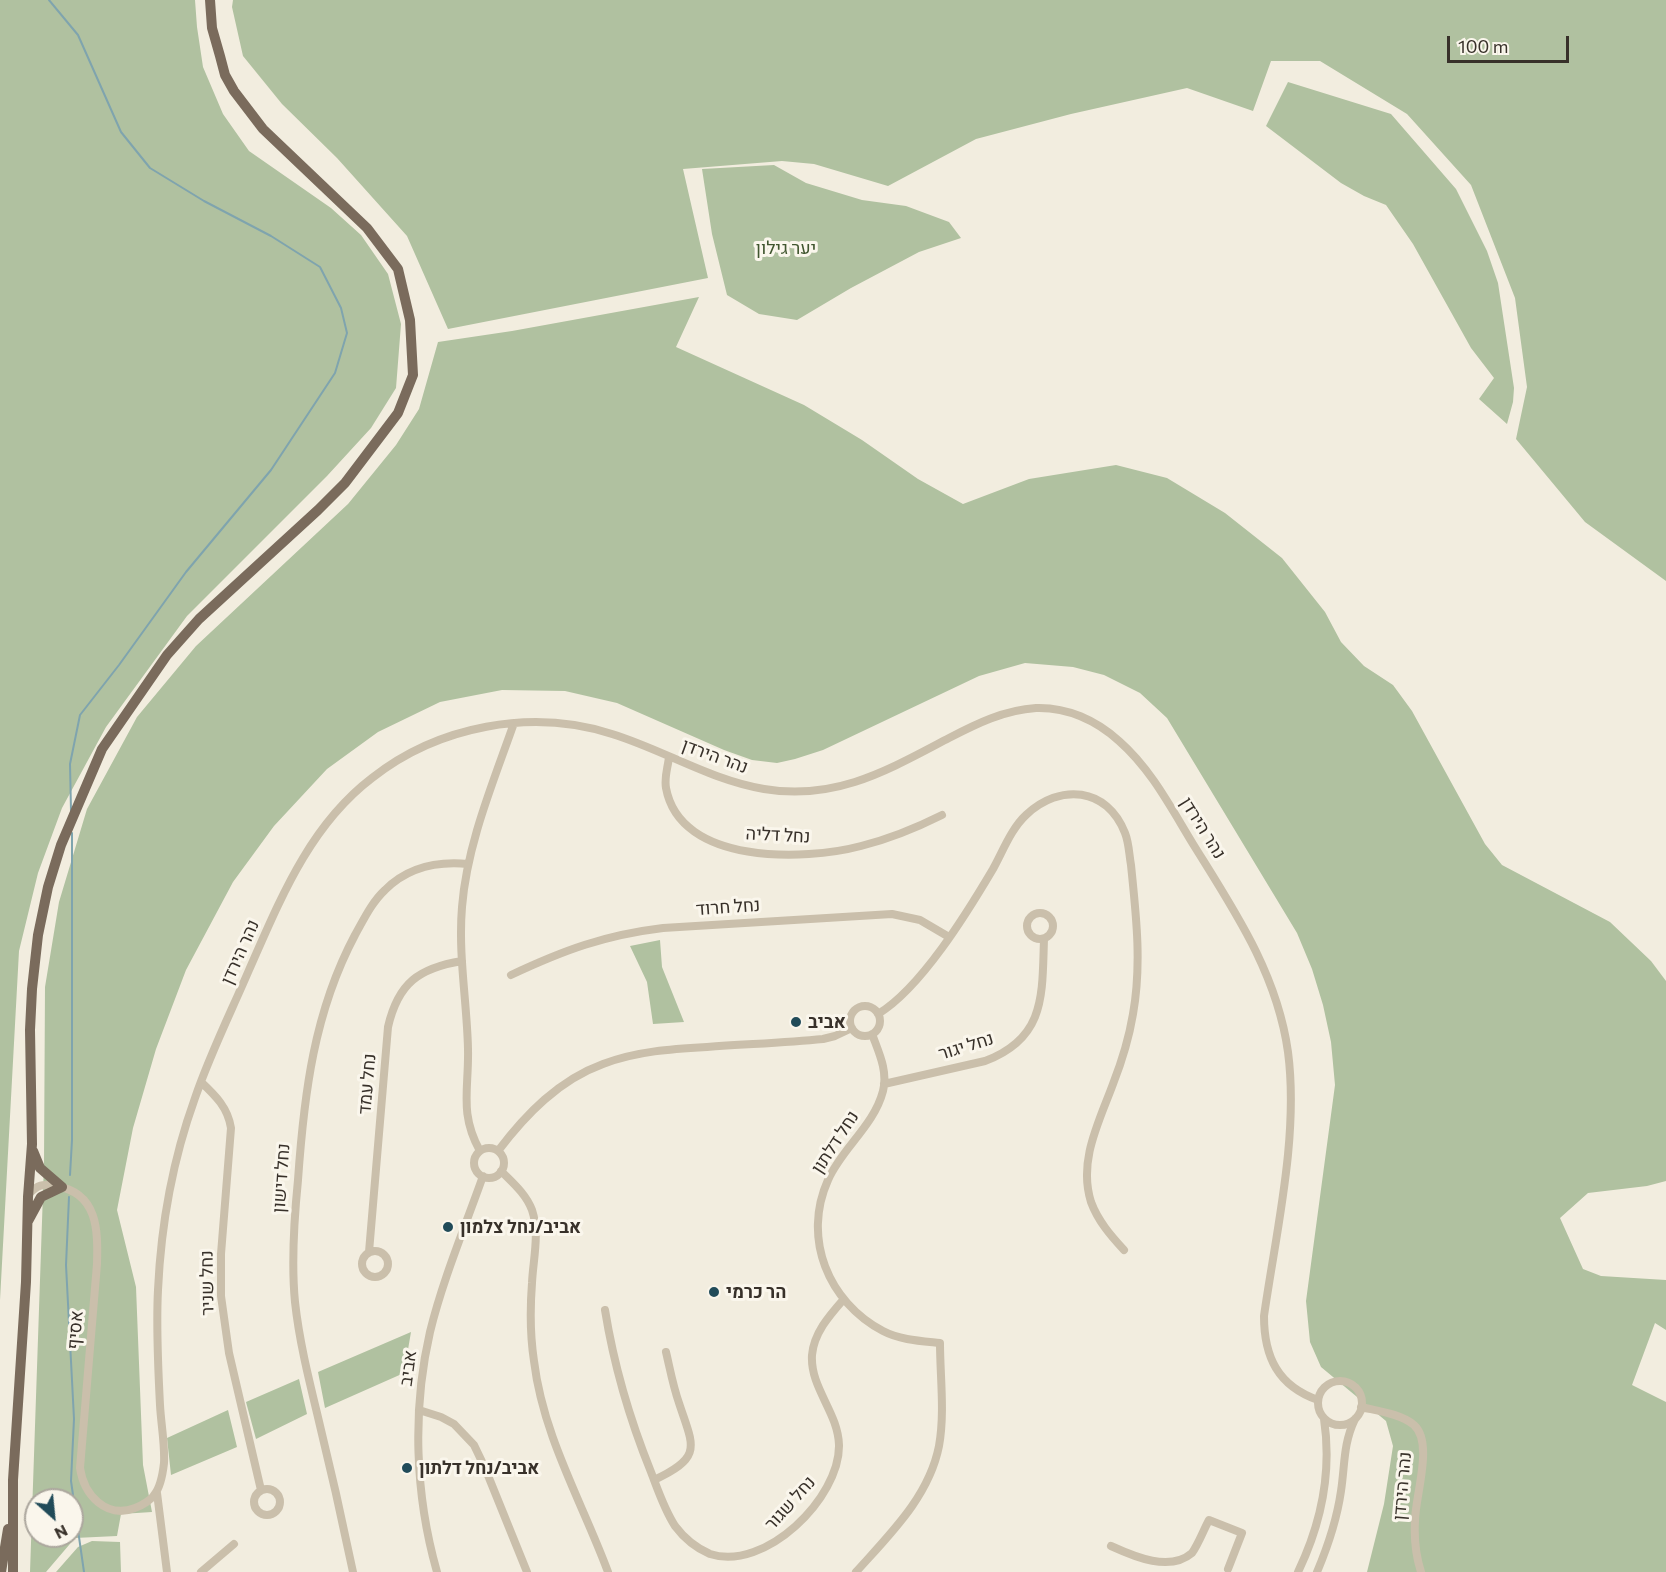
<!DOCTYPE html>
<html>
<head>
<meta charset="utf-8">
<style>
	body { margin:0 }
	#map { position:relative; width:1666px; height:1572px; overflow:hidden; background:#f2eddf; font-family:Commissioner,sans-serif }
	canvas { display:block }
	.north { position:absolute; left:24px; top:1488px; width:60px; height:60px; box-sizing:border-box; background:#faf6ec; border:2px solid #aca79e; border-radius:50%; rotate:153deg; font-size:16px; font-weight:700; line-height:24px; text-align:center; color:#38312a }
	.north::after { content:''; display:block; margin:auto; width:21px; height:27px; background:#214b59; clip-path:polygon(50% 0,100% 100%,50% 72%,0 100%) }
	.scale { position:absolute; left:1447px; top:36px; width:122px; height:27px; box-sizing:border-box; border:3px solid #38312a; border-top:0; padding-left:8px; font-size:18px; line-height:21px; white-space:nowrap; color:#38312a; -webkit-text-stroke:4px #faf6ec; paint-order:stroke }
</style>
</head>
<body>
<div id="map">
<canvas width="1666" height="1572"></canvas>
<div class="north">N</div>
<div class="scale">100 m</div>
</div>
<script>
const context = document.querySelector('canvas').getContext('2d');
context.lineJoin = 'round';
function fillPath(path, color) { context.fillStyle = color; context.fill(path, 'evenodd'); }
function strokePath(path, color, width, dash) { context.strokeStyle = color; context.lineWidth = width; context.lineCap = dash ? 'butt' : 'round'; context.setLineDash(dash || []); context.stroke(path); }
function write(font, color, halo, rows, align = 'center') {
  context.font = font + ' Commissioner,Heebo,sans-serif'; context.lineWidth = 6; context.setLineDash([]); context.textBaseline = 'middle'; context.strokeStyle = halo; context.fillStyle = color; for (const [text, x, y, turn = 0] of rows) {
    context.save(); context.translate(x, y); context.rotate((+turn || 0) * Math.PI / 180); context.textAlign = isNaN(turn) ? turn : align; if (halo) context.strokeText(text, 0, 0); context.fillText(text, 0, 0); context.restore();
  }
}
const green = new Path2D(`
	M0 0H195L197 27 203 67 223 114 249 151 331 208 361 235 388 274 401 324 396 388 371 428 327 476 187 616 106 727 62 808 38 873 19 951 0 1300Z
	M233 0H1666V581L1585 522 1516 439 1527 387 1515 298 1471 185 1407 114 1320 61H1271L1253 111 1187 88 1071 114 976 139 888 186 814 164 782 161 683 169 708 278 448 329 407 236 337 158 282 104 243 56 232 7Z
	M1288 82 1391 114 1456 189 1487 251 1498 283 1514 388 1513 402 1507 424 1479 399 1494 378 1471 348 1413 244 1386 205 1364 196 1341 183 1266 126Z
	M774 165 806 183 862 200 906 206 949 222 961 238 919 252 851 288 797 320 759 314 727 295 712 234 702 169Z
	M699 297 676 347 804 405 862 440 918 479 963 504 1029 479 1116 465 1167 478 1225 513 1282 558 1325 612 1341 642 1364 666 1393 685 1412 711 1485 844 1502 865 1610 922 1651 961 1666 981V1181L1647 1186 1588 1193 1560 1218 1583 1269 1601 1276 1666 1280V1330L1655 1323 1632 1385 1666 1402V1572H1367L1384 1504 1393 1446 1386 1421 1321 1367 1310 1342 1306 1301 1335 1085 1331 1042 1323 1005 1312 969 1297 933 1167 718 1140 693 1104 675 1073 667 1025 663 979 676 823 750 795 759 777 763 752 760 724 750 617 703 565 691 502 690 440 702 378 732 327 769 274 826 233 882 186 970 156 1049 133 1128 117 1210 136 1287 143 1465 152 1512 121 1514 117 1536 75 1538 46 1572H30L44 1163 45 987 59 902 87 809 137 717 196 646 348 504 396 445 419 409 438 342 512 331ZM36 1500H72V1536H36Z
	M660 940 662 967 684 1022 653 1024 647 982 630 946Z
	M411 1332 404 1373 325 1408 318 1372Z
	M299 1379 307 1414 256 1439 246 1402Z
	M228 1410 237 1447 171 1475 167 1438Z
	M92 1541 120 1542 121 1572H56L78 1547Z`);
const stream = new Path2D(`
	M49 0 78 35 121 132 150 168 204 201 271 236 320 267 341 308 347 333 335 373 271 470 186 572 119 665 80 715 70 764 71 811
	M70 1175 72 1140V833
	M69 1197 66 1265 74 1419 71 1481 84 1572`);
const minor = new Path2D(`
	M669 757C668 767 664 777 666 788 680 865 805 861 861 846 889 839 916 828 942 815
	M1027 926a13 13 0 1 1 26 0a13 13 0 1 1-26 0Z
	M511 975C564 950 605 935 663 928L892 914 920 920 949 937
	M850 1021a15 15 0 1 1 30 0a15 15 0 1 1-30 0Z
	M878 1014C921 988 967 913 993 869 1003 851 1011 829 1026 815 1060 783 1107 787 1125 833 1129 843 1129 854 1131 865 1136 914 1142 964 1133 1014 1129 1038 1122 1061 1113 1084 1099 1122 1078 1161 1091 1202 1098 1221 1111 1236 1124 1250
	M201 1082C216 1096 228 1108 231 1128L221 1254V1296L229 1353 261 1490
	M884 1084 985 1061C1046 1038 1042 995 1044 939
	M474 1163a15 15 0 1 1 30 0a15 15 0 1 1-30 0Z
	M480 1151C459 1113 469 1089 468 1049 467 1002 458 955 462 907 467 844 493 783 514 723
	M498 1151C526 1114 559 1080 603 1064 637 1051 672 1049 707 1047 746 1044 784 1043 823 1039L835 1036 852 1028
	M501 1171C513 1183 526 1194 532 1210 540 1234 533 1260 532 1283 530 1309 530 1335 534 1361 543 1436 582 1502 608 1572
	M28 1195C38 1184 42 1184 56 1186 98 1193 98 1230 97 1264L80 1468C84 1495 106 1519 135 1508 141 1506 151 1500 154 1495 160 1488 163 1472 164 1463 165 1444 161 1424 160 1405 158 1367 156 1328 158 1290 161 1224 173 1159 195 1098 210 1054 231 1012 249 970 280 900 309 826 372 778 438 726 531 708 612 734 664 750 710 780 764 789 836 801 888 770 949 738 976 724 1004 710 1036 708 1067 707 1096 720 1119 741 1151 769 1171 808 1193 844 1234 910 1277 973 1288 1052 1299 1136 1276 1232 1264 1316 1264 1357 1278 1386 1318 1400
	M362 1264a13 13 0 1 1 26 0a13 13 0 1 1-26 0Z
	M369 1252 388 1027C398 983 419 968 462 961
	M605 1310C614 1366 630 1420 651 1472 658 1490 664 1509 675 1526 684 1538 696 1548 710 1554 765 1572 840 1498 839 1445 838 1412 810 1388 812 1355 814 1333 829 1316 843 1300
	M1318 1403a22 22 0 1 1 44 0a22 22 0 1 1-44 0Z
	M1361 1407C1378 1411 1401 1414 1414 1425 1434 1443 1415 1496 1415 1521 1414 1538 1416 1556 1421 1572
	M419 1410 441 1417 454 1424 474 1445 485 1468 527 1572
	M654 1480C704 1457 693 1446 679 1403 673 1386 670 1369 666 1352
	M254 1502a13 13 0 1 1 26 0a13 13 0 1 1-26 0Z
	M157 1493 167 1572
	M1111 1546C1135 1557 1170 1572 1192 1553 1199 1543 1203 1531 1209 1520L1242 1533 1228 1569
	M201 1572 234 1544
	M353 1572C342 1519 330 1466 317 1413 308 1376 299 1339 295 1302 291 1261 294 1220 298 1180 304 1094 314 1012 355 935 364 919 372 902 385 890 408 867 437 861 468 864
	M437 1572C415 1495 412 1410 430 1332 443 1279 465 1227 483 1176
	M856 1572C889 1535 929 1497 939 1446 945 1413 940 1376 940 1343 921 1341 900 1340 883 1331 828 1302 802 1238 828 1180 842 1148 874 1126 883 1091 888 1071 879 1053 872 1034
	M1298 1572C1321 1524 1332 1472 1324 1419
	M1317 1572C1328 1546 1337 1519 1341 1491 1345 1465 1343 1444 1355 1419`);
const major = new Path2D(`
	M33 1151 40 1168 62 1187
	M28 1221 41 1197 62 1187
	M1 1572 8 1529
	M13 1572V1480L26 1282 28 1197 32 1144 30 1030 32 989 38 935 48 887 61 845 102 749 167 655 199 619 318 510 345 483 398 413 413 375 410 320 398 269 367 228 263 129 234 91 225 75 220 56 212 28 210 0`);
const markers = [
	[796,1022,6,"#214b59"],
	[448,1227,6,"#214b59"],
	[714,1292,6,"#214b59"],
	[407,1468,6,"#214b59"]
];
const parkNames = [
	["יער גילון",786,248]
];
const streetNames = [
	["נהר הירדן",715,756,20],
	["נהר הירדן",1203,828,58],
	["נחל דליה",778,835,3],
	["נחל חרוד",728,907,-4],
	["נהר הירדן",240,952,-66],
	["נחל יגור",966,1046,-17],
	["נחל עמד",367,1084,-85],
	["נחל דלתון",835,1142,-57],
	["נחל דישון",281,1178,-86],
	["נחל שניר",207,1283,-91],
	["אסיף",75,1330,-85],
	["אביב",408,1368,-82],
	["נהר הירדן",1402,1486,-85],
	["נחל שגור",790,1503,-48]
];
const poiNames = [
	["אביב",808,1022],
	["אביב/נחל צלמון",460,1227],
	["הר כרמי",726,1292],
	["אביב/נחל דלתון",419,1468]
];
fillPath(green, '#b0c1a0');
strokePath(stream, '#7fa4ae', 2);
strokePath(minor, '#cabfab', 8);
strokePath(major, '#7a6b5c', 10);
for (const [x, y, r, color] of markers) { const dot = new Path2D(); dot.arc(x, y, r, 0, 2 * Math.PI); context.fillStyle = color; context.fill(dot); strokePath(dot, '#faf6ec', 2); }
write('18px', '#40562f', '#faf6ec', parkNames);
write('18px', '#38312a', '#faf6ec', streetNames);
write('bold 18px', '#38312a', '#faf6ec', poiNames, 'left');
</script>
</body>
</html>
